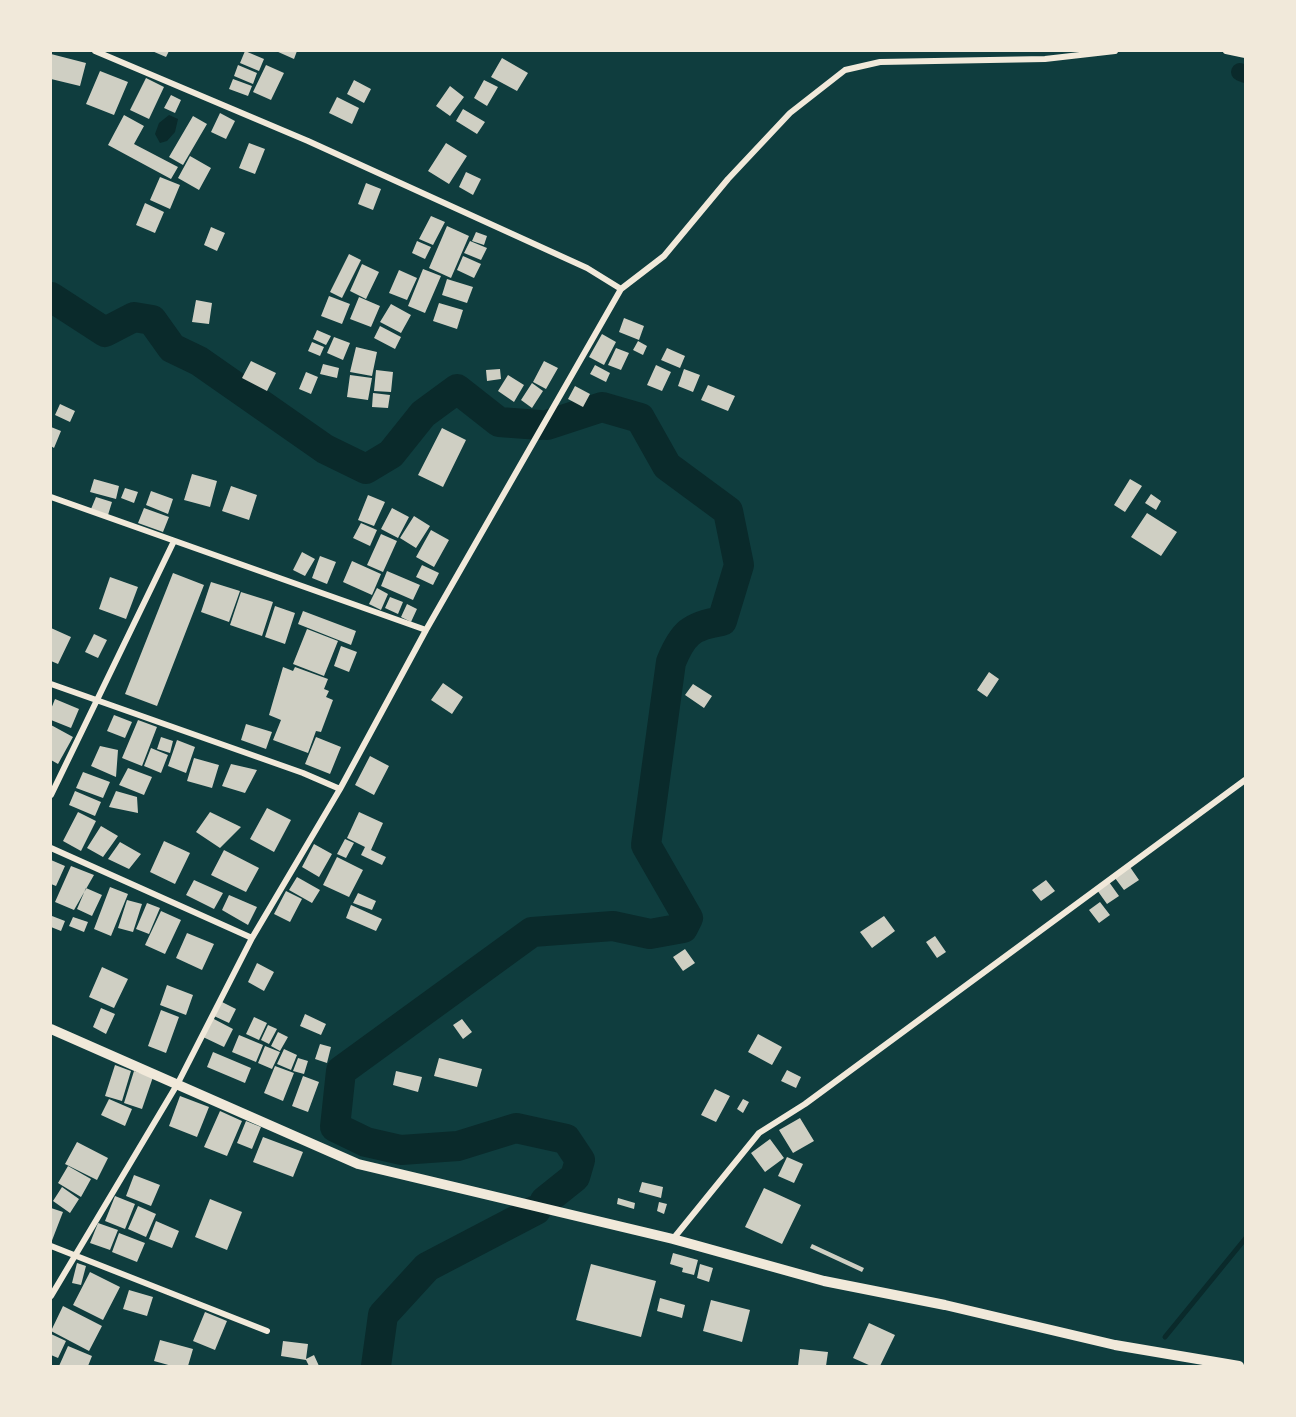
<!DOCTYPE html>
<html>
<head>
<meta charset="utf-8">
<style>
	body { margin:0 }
	#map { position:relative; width:1296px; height:1417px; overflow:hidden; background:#0f3d3e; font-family:Karla,sans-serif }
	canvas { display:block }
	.frame { position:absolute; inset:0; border:52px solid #f1e9da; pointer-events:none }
</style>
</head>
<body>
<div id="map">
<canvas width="1296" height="1417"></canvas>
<div class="frame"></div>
</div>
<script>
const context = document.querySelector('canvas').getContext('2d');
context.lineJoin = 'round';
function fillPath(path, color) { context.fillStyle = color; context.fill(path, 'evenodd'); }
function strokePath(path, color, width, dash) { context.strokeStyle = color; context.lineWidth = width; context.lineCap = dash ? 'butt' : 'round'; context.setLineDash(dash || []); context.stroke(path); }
const water = new Path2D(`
	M169 115 178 119 175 132 167 141 160 143 155 134 159 123Z`);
const stream = new Path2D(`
	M1165 1337 1245 1239`);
const canal = new Path2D(`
	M1240 72 1245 74`);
const river = new Path2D(`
	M51 297 105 332 134 317 152 320 172 348 199 361 325 449 366 469 391 454 423 414 457 389 499 422 540 425
	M545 1201 575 1177 580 1160 566 1139 516 1128 458 1146 401 1150 366 1142 335 1127 341 1071 532 932 613 926 650 934 683 928 688 918 646 845 671 662C683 633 691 626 722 621L739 565 728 511 667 466 640 418 602 407 547 425
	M376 1366 383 1315 427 1267 536 1210`);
const building = new Path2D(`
	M152 51H169L166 57Z
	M245 51 264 59 259 71 240 63Z
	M276 51H297L294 59Z
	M51 54 86 63 80 86 51 79Z
	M502 58 528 73 517 91 491 77Z
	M238 65 257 73 253 84 234 76Z
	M266 65 284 73 271 100 253 92Z
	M100 71 128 82 114 115 86 104Z
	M146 78 164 87 149 119 130 110Z
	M233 79 252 86 248 96 229 89Z
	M354 80 371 89 364 103 347 94Z
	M484 80 498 87 487 106 474 98Z
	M450 86 464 97 450 116 436 106Z
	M171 95 181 100 175 113 164 108Z
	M337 97 359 108 352 124 329 113Z
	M463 109 485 122 477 134 456 121Z
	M220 113 235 121 226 139 211 132Z
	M124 115 144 126 134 144 178 167 171 179 108 145Z
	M193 116 207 124 183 165 169 157Z
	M249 143 265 149 255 174 239 168Z
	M446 143 467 156 449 184 428 171Z
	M190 156 211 168 199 190 178 178Z
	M466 172 481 179 473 195 459 187Z
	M160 177 180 185 170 209 150 200Z
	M366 183 381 189 373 210 358 204Z
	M145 203 164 212 155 233 136 225Z
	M431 216 445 222 433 245 419 239Z
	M447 226 469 236 451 278 429 268Z
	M211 227 225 233 217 251 204 245Z
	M476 232 487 236 484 245 472 241Z
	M417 241 431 247 425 259 412 253Z
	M470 241 487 248 481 260 464 253Z
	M349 254 361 260 342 298 330 292Z
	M463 256 481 264 474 278 457 270Z
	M362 264 379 272 366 299 350 291Z
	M423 269 441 276 425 313 408 306Z
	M399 270 417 278 407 300 389 293Z
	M447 279 473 287 467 303 442 295Z
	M329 296 350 304 342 324 321 316Z
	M359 297 380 306 371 327 350 319Z
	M196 300 212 303 209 324 192 322Z
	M439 303 463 310 457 329 433 321Z
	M391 304 411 315 401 333 380 322Z
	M624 318 644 326 639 340 619 332Z
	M380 326 401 337 395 349 374 338Z
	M317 330 331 336 326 345 313 339Z
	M602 334 616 342 604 365 589 357Z
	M334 337 350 343 343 360 327 353Z
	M638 341 647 346 643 355 633 350Z
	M312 342 324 347 320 356 308 351Z
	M356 347 377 352 372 376 350 372Z
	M616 348 629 353 621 370 608 365Z
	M667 348 685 356 680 368 661 360Z
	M251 361 276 373 267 391 242 378Z
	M544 361 558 368 546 389 533 382Z
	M323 364 339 368 337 378 320 374Z
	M595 365 610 373 606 382 590 374Z
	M656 365 671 372 662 391 647 385Z
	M500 369 501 379 487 381 486 370Z
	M684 369 700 375 693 392 678 386Z
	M376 370 393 372 391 392 374 391Z
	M306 372 318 377 311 394 299 389Z
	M350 375 372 378 368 400 347 397Z
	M508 375 524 385 514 402 498 391Z
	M532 383 543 391 532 408 521 400Z
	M708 385 735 396 728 411 701 400Z
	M575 386 590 394 583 407 568 399Z
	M373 393 390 395 388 408 372 407Z
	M60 404 75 411 70 422 55 415Z
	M51 427 61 431 54 448 51 446Z
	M442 428 466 440 443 487 418 475Z
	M192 474 217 481 210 507 184 500Z
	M94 479 119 486 116 499 90 492Z
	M1130 479 1142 486 1125 512 1114 505Z
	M231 486 257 495 249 520 222 511Z
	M125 488 138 492 134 503 121 498Z
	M151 491 173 499 168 514 146 505Z
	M1151 494 1161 501 1156 510 1145 503Z
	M368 495 385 502 374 526 358 520Z
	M96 497 112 502 108 515 91 509Z
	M144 508 169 517 163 532 138 523Z
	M392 508 409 517 398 538 381 529Z
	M1147 513 1177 532 1161 556 1131 537Z
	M414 516 430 526 416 548 400 538Z
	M361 523 377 530 370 546 353 538Z
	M431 530 449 540 434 567 416 557Z
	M381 534 397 541 383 572 367 565Z
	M302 552 315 559 305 576 293 570Z
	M320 556 336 562 327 584 312 578Z
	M352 561 381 574 372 595 343 582Z
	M422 565 439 573 433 585 416 577Z
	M387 571 420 585 413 600 381 586Z
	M173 573 204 585 157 706 125 694Z
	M110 577 138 587 126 619 99 609Z
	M211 582 240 591 229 622 201 612Z
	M377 588 388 594 381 610 369 604Z
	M241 592 273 602 262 636 230 625Z
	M390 597 403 602 398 614 385 608Z
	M407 604 417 609 411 622 401 617Z
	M275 606 295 613 285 644 265 637Z
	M303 611 356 631 351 645 298 624Z
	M51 628 71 637 58 664 51 661Z
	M307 629 338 641 324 676 293 664Z
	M94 634 107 640 98 658 85 652Z
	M341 646 357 652 349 672 334 666Z
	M283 667 293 671 295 667 328 679 324 689 329 691 326 697 333 700 321 732 316 731 308 753 273 740 281 720 269 715Z
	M989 672 999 679 987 697 977 690Z
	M443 683 463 697 452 714 431 700Z
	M693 684 712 696 704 708 685 695Z
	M55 699 79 709 71 728 51 720V709Z
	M114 715 132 722 125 738 107 731Z
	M138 720 157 727 142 766 122 758Z
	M246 724 272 732 266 749 241 740Z
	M51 725 73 737 58 764 51 760Z
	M161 737 173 741 170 753 157 749Z
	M316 737 341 747 330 774 305 764Z
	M177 740 195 747 186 773 168 766Z
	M100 746 118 750 116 777 91 766Z
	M151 748 168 755 161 773 144 766Z
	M370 756 389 766 374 795 355 785Z
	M194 758 219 765 212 788 187 781Z
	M231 764 257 770 245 793 222 786Z
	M128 768 152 777 144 795 119 785Z
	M83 772 110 782 103 798 76 788Z
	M75 791 101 802 95 816 69 805Z
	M116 791 137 797 138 813 109 807Z
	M267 808 291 820 274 852 250 839Z
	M78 812 96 821 81 851 63 841Z
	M210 812 241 827 220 848 196 832Z
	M359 812 383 823 371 850 386 857 382 865 361 855 365 847 347 838Z
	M101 826 118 836 103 857 87 848Z
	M345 839 354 843 346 858 337 854Z
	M164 841 190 853 175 884 150 872Z
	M120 842 141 854 129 869 108 859Z
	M314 844 332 854 319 877 302 867Z
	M224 850 259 868 246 892 211 875Z
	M337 857 363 870 349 897 323 885Z
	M51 860 65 866 56 886 51 884Z
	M71 866 94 875 74 910 55 902Z
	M1130 867 1139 880 1124 890 1115 878Z
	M297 877 320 890 312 903 289 890Z
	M194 880 223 893 214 909 186 895Z
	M1046 880 1055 891 1041 901 1032 890Z
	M1109 882 1119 896 1107 904 1097 890Z
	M110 887 128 894 111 936 94 929Z
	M86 888 102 895 92 916 77 909Z
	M286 891 302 899 290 922 274 914Z
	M358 893 376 901 372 910 353 903Z
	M229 895 257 907 248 925 222 910Z
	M127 900 142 904 133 932 118 928Z
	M1100 902 1110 915 1099 923 1089 910Z
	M147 903 160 908 149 934 136 929Z
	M351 905 382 919 376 931 346 918Z
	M161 911 181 920 165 954 145 945Z
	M52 916 65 921 61 931 51 927Z
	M884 916 895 931 872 948 860 932Z
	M73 917 88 922 84 932 69 926Z
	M187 933 214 944 202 970 176 958Z
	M935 936 946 952 937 958 926 942Z
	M685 949 695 963 683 971 673 957Z
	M257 963 274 972 264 991 248 982Z
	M102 967 128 979 114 1008 89 997Z
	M167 985 193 995 186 1015 160 1005Z
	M222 1002 236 1009 229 1023 214 1016Z
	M101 1008 115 1014 106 1034 93 1027Z
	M161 1010 179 1017 166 1053 148 1046Z
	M305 1014 326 1024 321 1035 300 1026Z
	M254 1017 267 1023 259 1040 246 1034Z
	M212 1018 233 1029 224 1047 203 1037Z
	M462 1019 472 1032 463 1039 453 1025Z
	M268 1025 277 1029 269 1044 261 1040Z
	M278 1032 288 1037 280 1051 271 1046Z
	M758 1034 782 1047 772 1065 748 1052Z
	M239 1035 263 1045 256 1062 232 1052Z
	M320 1044 331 1047 327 1063 315 1059Z
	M265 1046 280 1052 272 1069 258 1063Z
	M284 1049 297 1055 291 1070 277 1064Z
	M213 1052 251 1068 245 1083 207 1067Z
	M298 1058 308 1061 304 1074 293 1071Z
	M439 1058 482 1069 477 1087 434 1076Z
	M115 1065 131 1071 122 1101 105 1096Z
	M275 1066 294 1073 283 1101 264 1093Z
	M787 1070 801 1077 796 1088 781 1081Z
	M134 1071 153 1077 142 1109 124 1103Z
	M396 1071 422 1077 418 1092 393 1085Z
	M303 1076 319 1082 308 1112 292 1106Z
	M715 1089 730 1096 716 1122 701 1115Z
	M180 1096 209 1107 197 1137 169 1126Z
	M109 1099 132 1109 125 1126 101 1115Z
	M743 1099 749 1102 743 1113 737 1109Z
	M220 1111 242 1121 227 1156 204 1147Z
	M800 1118 814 1141 793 1153 779 1130Z
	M246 1121 261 1127 252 1149 237 1143Z
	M263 1137 303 1152 293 1177 253 1162Z
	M770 1139 784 1158 765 1172 751 1153Z
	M77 1142 108 1158 97 1180 65 1164Z
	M787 1157 803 1164 794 1183 778 1176Z
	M68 1166 91 1179 81 1197 58 1183Z
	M134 1175 160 1185 151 1206 126 1196Z
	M642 1182 663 1187 661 1198 639 1192Z
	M62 1187 79 1199 70 1213 53 1201Z
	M764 1188 801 1205 782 1244 745 1227Z
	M115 1196 135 1204 125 1229 105 1221Z
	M618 1198 635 1203 634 1209 617 1204Z
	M210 1199 242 1212 227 1250 195 1237Z
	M659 1202 667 1204 664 1214 657 1211Z
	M138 1206 156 1214 146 1237 128 1229Z
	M51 1208 63 1212 51 1243Z
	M156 1221 179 1231 172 1248 149 1239Z
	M98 1223 118 1230 110 1250 90 1243Z
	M119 1233 145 1243 137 1262 112 1252Z
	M812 1244 864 1268 862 1272 810 1248Z
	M673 1253 698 1260 694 1275 682 1272 683 1268 670 1264Z
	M77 1263 86 1266 81 1285 72 1283Z
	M591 1264 656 1281 641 1337 576 1320Z
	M700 1264 713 1268 709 1282 697 1278Z
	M90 1272 120 1287 103 1320 73 1305Z
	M129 1290 153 1297 147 1316 123 1309Z
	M660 1298 685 1305 682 1318 657 1311Z
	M711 1300 750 1310 742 1342 703 1331Z
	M63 1306 102 1326 89 1351 51 1331Z
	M205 1312 227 1321 215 1350 193 1341Z
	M869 1323 895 1335 880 1366H871L853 1358Z
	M51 1334 66 1341 58 1358 51 1355Z
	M160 1340 193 1349 188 1366H172L154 1361Z
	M283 1341 308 1344 306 1359 314 1355 319 1366H309L306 1360 281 1356Z
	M68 1346 92 1356 88 1366H59Z
	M800 1349 828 1352 826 1366H798Z`);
const minor = new Path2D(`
	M95 51 308 141 587 268 621 289
	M1226 51 1245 55
	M51 497 426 630
	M51 684 303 773 340 789
	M51 795 174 541
	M51 848 252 938
	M673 1239 759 1133 805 1104 1245 780
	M51 1246 267 1331
	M51 1296 178 1083 252 938 340 789 426 630 621 289 664 256 728 179 790 113 845 70 880 62 1045 59 1115 51`);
const tertiary = new Path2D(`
	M51 1029 358 1164 673 1239 824 1281 945 1305 1115 1345 1239 1366`);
fillPath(water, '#0a2a2b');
strokePath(stream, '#0a2a2b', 5);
strokePath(canal, '#0a2a2b', 18);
strokePath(river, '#0a2a2b', 30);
fillPath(building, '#cfcfc3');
strokePath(minor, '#f1e9da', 6);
strokePath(tertiary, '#f1e9da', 10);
</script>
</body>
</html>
